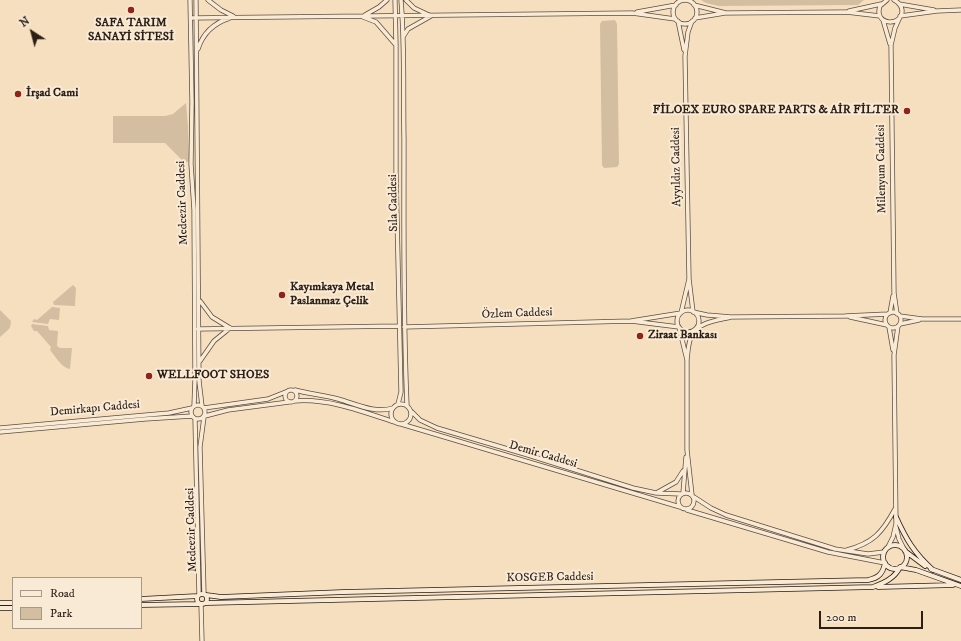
<!DOCTYPE html>
<html>
<head>
<meta charset="utf-8">
<style>
	body { margin:0 }
	#map { position:relative; width:961px; height:641px; overflow:hidden; background:#f6dfbf; font-family:"IM FELL DW Pica",serif }
	canvas { display:block }
	.legend { position:absolute; left:12px; top:577px; width:130px; height:52px; box-sizing:border-box; background:#f9ead5; border:1px solid #a79888; margin:0; padding:5px 7px; list-style:none; font-size:12px; color:#2b1e15 }
	.legend li { display:flex; align-items:center; gap:8px; height:20px }
	.legend b { width:20px; border:1px solid #a79888 }
	.north { position:absolute; left:12px; top:12px; width:40px; height:40px; -webkit-text-stroke:3px #f9ead5; paint-order:stroke; rotate:324deg; font-size:11px; font-weight:700; line-height:16px; text-align:center; color:#2b1e15 }
	.north::after { content:''; display:block; margin:auto; width:14px; height:18px; background:#2b1e15; clip-path:polygon(50% 0,100% 100%,50% 72%,0 100%) }
	.scale { position:absolute; left:819px; top:611px; width:104px; height:18px; box-sizing:border-box; border:2px solid #2b1e15; border-top:0; padding-left:5px; font-size:12px; line-height:14px; white-space:nowrap; color:#2b1e15; -webkit-text-stroke:3px #f9ead5; paint-order:stroke }
</style>
</head>
<body>
<div id="map">
<canvas width="961" height="641"></canvas>
<ul class="legend">
<li><b style="height:5px;background:#f9ead5"></b>Road</li>
<li><b style="height:11px;background:#d3bea2"></b>Park</li>
</ul>
<div class="north">N</div>
<div class="scale">200 m</div>
</div>
<script>
const context = document.querySelector('canvas').getContext('2d');
context.lineJoin = 'round';
function fillPath(path, color) { context.fillStyle = color; context.fill(path, 'evenodd'); }
function strokePath(path, color, width, dash) { context.strokeStyle = color; context.lineWidth = width; context.lineCap = dash ? 'butt' : 'round'; context.setLineDash(dash || []); context.stroke(path); }
function write(font, color, halo, rows, align = 'center') {
  context.font = font + ' "IM FELL DW Pica",serif'; context.lineWidth = 4; context.setLineDash([]); context.textBaseline = 'middle'; context.strokeStyle = halo; context.fillStyle = color; for (const [text, x, y, turn = 0] of rows) {
    context.save(); context.translate(x, y); context.rotate((+turn || 0) * Math.PI / 180); context.textAlign = isNaN(turn) ? turn : align; if (halo) context.strokeText(text, 0, 0); context.fillText(text, 0, 0); context.restore();
  }
}
const green = new Path2D(`
	M701 0H864L858 5 719 6 706 3Z
	M615 20 617 24 619 164 617 167 604 168 602 165 600 24 602 21Z
	M186 103 188 127 189 161 185 163 165 143H113V116H165L173 114Z
	M73 285 76 288 75 306 54 305 53 302Z
	M52 307 60 308 59 320 50 319 48 324 32 322 34 319 37 320Z
	M0 310 11 321 10 328 0 337Z
	M32 324 48 326 49 330 58 331 57 346 60 348H72L70 369C62 368 55 356 50 350L51 347 37 331H34L31 326Z`);
const tertiary = new Path2D(`
	M190 0 192 102 191 164 194 210 195 379 194 406
	M196 0 199 381 202 406
	M208 0 221 10 233 16
	M395 0 396 45V173L401 392 398 404
	M401 0C405 46 403 93 404 139 404 228 403 316 407 405
	M887 0 880 6C873 26 903 27 902 10 901 5 898 2 894 0
	M673 12a12 12 0 1 1 24 0a12 12 0 1 1-24 0Z
	M899 4 934 10
	M694 5 726 13 846 12 880 16
	M849 11 881 4
	M637 12 676 5
	M365 15 379 7 387 0
	M900 16 937 11 961 10
	M363 17 376 22 396 45
	M191 18 632 13 675 19
	M695 18 725 13
	M883 20 890 44
	M678 21 684 50
	M403 37 408 29 431 16 414 8 406 0
	M198 49C203 33 214 23 230 18
	M689 279 693 312 707 315 731 317C719 320 698 322 692 335 688 342 688 352 687 360L679 327 631 321 681 313Z
	M689 279 685 56 688 32 692 21
	M677 321a11 11 0 1 1 22 0a11 11 0 1 1-22 0Z
	M885 320a8 8 0 1 1 16 0a8 8 0 1 1-16 0Z
	M890 313 893 296
	M897 314 894 293 891 45 895 28 900 17
	M900 316 922 319H961
	M731 317 845 316 888 314
	M850 317 887 325
	M900 324 919 320
	M404 327 631 321
	M889 327 893 350
	M198 329 399 326
	M687 360V450L692 495
	M200 361 214 341 230 328 212 317 200 301
	M285 396a6 6 0 1 1 12 0a6 6 0 1 1-12 0Z
	M295 390C309 394 324 395 338 399 356 404 375 414 393 408
	M294 401C329 398 364 412 397 423
	M391 414a10 10 0 1 1 20 0a10 10 0 1 1-20 0Z
	M191 412a7 7 0 1 1 14 0a7 7 0 1 1-14 0Z
	M204 408 268 399 288 391
	M412 412 420 420 437 428 528 455 633 488 656 493 681 494
	M205 416 228 410 289 402
	M204 417 200 447 204 594
	M195 419 199 595
	M401 424 680 507
	M0 428 169 413 192 408
	M0 432 145 419 192 416
	M658 492 676 482 683 471
	M678 501a8 8 0 1 1 16 0a8 8 0 1 1-16 0Z
	M683 493 686 457
	M694 497 711 508 726 515 835 549 868 554 884 552
	M687 510 828 552 885 563
	M896 527 899 539 904 549
	M888 547 893 537 896 524 894 355 898 326
	M847 550C873 543 882 533 895 509
	M201 604 202 641`);
const secondary = new Path2D(`
	M896 517C906 539 914 553 933 570
	M883 557a12 12 0 1 1 24 0a12 12 0 1 1-24 0Z
	M905 551 925 566
	M931 569 961 580
	M878 587 953 585
	M197 599a5 5 0 1 1 10 0a5 5 0 1 1-10 0Z
	M206 595 221 597 344 592 868 580C879 578 883 573 885 563
	M141 599 198 596
	M0 603H13
	M206 603 873 587C884 583 895 578 900 567L916 570 961 586
	M141 605 199 604
	M0 608H13`);
const markers = [
	[131,10,4,"#8f2418"],
	[18,94,4,"#8f2418"],
	[907,111,4,"#8f2418"],
	[282,295,4,"#8f2418"],
	[640,336,4,"#8f2418"],
	[149,376,4,"#8f2418"]
];
const poiNames = [
	["SAFA TARIM",131,24,"center"],
	["SANAYİ SİTESİ",131,38,"center"],
	["İrşad Cami",26,94],
	["FİLOEX EURO SPARE PARTS & AİR FİLTER",899,111,"right"],
	["Kayımkaya Metal",290,288],
	["Paslanmaz Çelik",290,302],
	["Ziraat Bankası",648,336],
	["WELLFOOT SHOES",157,376]
];
const streetNames = [
	["Ayyıldız Caddesi",677,167,-91],
	["Milenyum Caddesi",882,169,-91],
	["Medcezir Caddesi",183,203,-92],
	["Sıla Caddesi",394,203,-91],
	["Özlem Caddesi",517,314,-2],
	["Demirkapı Caddesi",95,409,-5],
	["Demir Caddesi",543,455,16],
	["Medcezir Caddesi",192,530,-92],
	["KOSGEB Caddesi",550,578,-1]
];
fillPath(green, '#d3bea2');
strokePath(tertiary, '#5e4e40', 5);
strokePath(secondary, '#2b1e15', 5.5);
strokePath(tertiary, '#f9ead5', 3.5);
strokePath(secondary, '#f9ead5', 4);
for (const [x, y, r, color] of markers) { const dot = new Path2D(); dot.arc(x, y, r, 0, 2 * Math.PI); context.fillStyle = color; context.fill(dot); strokePath(dot, '#f9ead5', 1.5); }
write('bold 12px', '#2b1e15', '#f9ead5', poiNames, 'left');
write('12px', '#2b1e15', '#f9ead5', streetNames);
</script>
</body>
</html>
